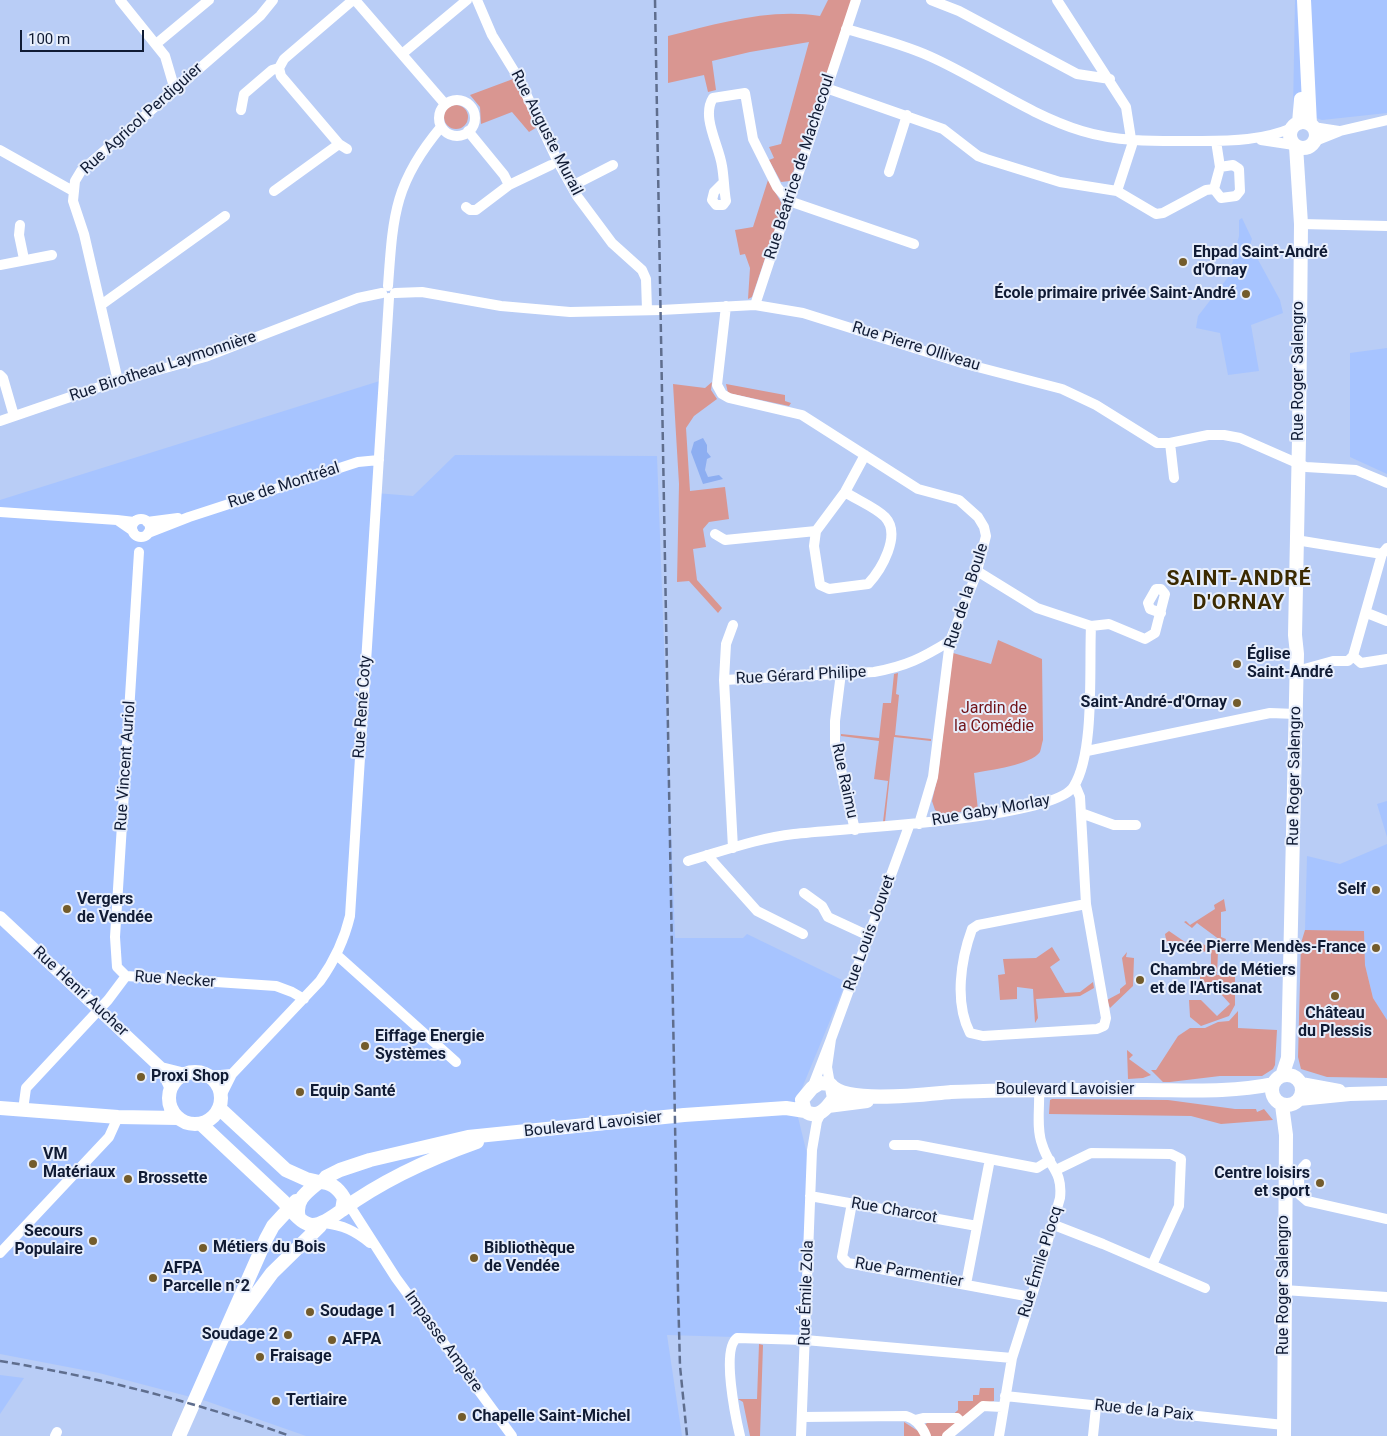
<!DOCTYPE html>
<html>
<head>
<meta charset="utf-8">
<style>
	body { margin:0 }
	#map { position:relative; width:1387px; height:1436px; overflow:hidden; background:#b9cdf6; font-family:Roboto,sans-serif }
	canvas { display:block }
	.scale { position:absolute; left:20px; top:30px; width:124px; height:22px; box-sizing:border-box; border:2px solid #101b34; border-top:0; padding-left:6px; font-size:15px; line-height:18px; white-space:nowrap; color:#101b34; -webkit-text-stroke:4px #e7eefc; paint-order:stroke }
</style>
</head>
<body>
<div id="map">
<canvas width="1387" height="1436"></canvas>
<div class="scale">100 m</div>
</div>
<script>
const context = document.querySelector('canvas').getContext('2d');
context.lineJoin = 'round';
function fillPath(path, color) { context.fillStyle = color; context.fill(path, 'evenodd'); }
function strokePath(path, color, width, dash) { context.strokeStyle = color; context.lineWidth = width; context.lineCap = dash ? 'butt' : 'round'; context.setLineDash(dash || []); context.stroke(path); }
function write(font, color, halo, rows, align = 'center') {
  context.font = font + ' Roboto,sans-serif'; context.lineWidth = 4; context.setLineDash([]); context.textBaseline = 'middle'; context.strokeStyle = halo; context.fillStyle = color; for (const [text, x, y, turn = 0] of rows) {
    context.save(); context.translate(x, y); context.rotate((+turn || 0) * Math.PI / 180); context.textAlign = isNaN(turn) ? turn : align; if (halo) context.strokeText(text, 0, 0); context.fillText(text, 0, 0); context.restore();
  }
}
const built = new Path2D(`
	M1295 0H1387V113L1322 120 1293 110Z
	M1242 218 1252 239 1250 245 1280 300 1283 313 1251 325 1259 371 1228 375 1220 333 1196 328 1198 316 1229 276 1239 236V220Z
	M1387 348V474L1350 457V353Z
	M386 379 375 493 413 496 455 455 657 456 675 938H743L747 934 846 982 795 1105 808 1158 802 1339 667 1335 682 1436H306L206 1401 99 1373 0 1354V500Z
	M1387 801V837L1377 804Z
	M1387 844V1020L1373 998 1365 965 1364 932 1305 930 1307 856 1340 864Z
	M0 1375 24 1378 0 1414Z`);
const green = new Path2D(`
	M828 0H852L790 181 781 182 769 160 774 158 769 147 781 144 809 42 750 52 712 61 716 90 708 92 704 75 668 83V36C718 24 768 8 820 16Z
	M513 79 520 87 539 126 529 132 512 112 481 124 480 107 470 95Z
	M444 117a12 12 0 1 1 24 0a12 12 0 1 1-24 0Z
	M768 180 781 202 782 208 752 297 748 299 750 268 745 254 740 255 735 230 753 227Z
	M712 382 711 390 717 399 694 416 686 428 690 491 725 487 729 519 709 522 703 529 706 547 693 549 697 580 722 608 718 613 689 581 677 582 679 484 673 384 705 388Z
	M726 384 785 395V401L791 403 789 406 728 393Z
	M998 640 1042 659 1043 740C1042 743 1041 749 1040 752 1031 765 990 770 974 773L978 810 942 814 935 810 932 801 938 775 953 653 991 664Z
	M898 673 896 694 899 695 895 735 931 739V741L894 737 885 822H883L888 781 874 779 879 741 841 736V734L879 738 883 703H891L894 674Z
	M1224 899 1226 911 1221 912V937L1226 939 1223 947 1219 944 1220 940 1197 923 1192 928 1184 922 1186 921 1190 925 1215 909 1214 905Z
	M1305 930 1364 931 1365 965 1373 998 1387 1020V1078L1327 1077 1301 1069 1298 1057 1301 943Z
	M1169 931 1185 942 1193 939 1194 942 1186 946 1167 945 1165 934Z
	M1201 943 1218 952 1217 975H1235V1005L1229 1016 1201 1026 1190 1017 1189 1000H1201L1217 1016 1230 1004 1211 983 1200 982V973H1208V965H1211V952L1195 951V948Z
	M1052 947 1060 960 1050 967 1065 993 1080 992 1093 982 1094 988 1080 996 1036 999 1038 1018 1035 1023 1033 989 1017 987V999L1000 1000 998 975 1005 974 1003 959 1036 958Z
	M1127 952 1126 957 1134 958 1133 986 1110 1008 1107 1000 1120 993V989L1126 984 1122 958Z
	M1238 1011V1028L1277 1030 1275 1065 1273 1069 1262 1076H1220L1170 1082H1163L1151 1070H1156L1178 1036 1190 1028H1205L1218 1022 1229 1021Z
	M1127 1050 1133 1055 1129 1059 1151 1075 1143 1078 1128 1079Z
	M1052 1099 1168 1100 1235 1109H1256L1257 1112 1264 1109 1273 1120 1221 1124 1191 1116 1049 1114 1050 1100Z
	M759 1344 763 1345 760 1436H750L743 1402 738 1399H757Z
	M980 1388H994V1401L981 1404 948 1436H904V1422L918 1431 927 1423 945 1422 958 1410V1401H973V1395H979Z`);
const water = new Path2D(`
	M703 438 707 445V452L711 457 707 459 705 470 708 477 719 475 723 479 703 484 691 452 694 442Z`);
const minor = new Path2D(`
	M120 0 165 56 175 90
	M355 0 445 104
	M477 0 492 35 519 79 558 162 577 196 612 243 642 270 646 279 647 310
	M931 0 959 11 1077 74 1110 79
	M1057 0 1126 107 1132 145 1117 191
	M846 29C874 37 902 44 929 56 981 79 1027 114 1082 131 1121 143 1162 141 1202 141 1233 141 1263 140 1292 128
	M156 44 209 0
	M402 54 467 0
	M826 88 943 129 978 156 986 159 1060 182 1117 191 1156 214 1163 213 1206 190 1214 189
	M439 118a18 18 0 1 1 36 0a18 18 0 1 1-36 0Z
	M241 110 244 94 272 70 279 68
	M1313 127 1339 131
	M468 131 504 175 509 185
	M1261 140 1294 145
	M1216 141 1220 167 1214 189 1221 198 1236 196 1240 191 1239 169 1233 165 1220 167
	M1315 141 1340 131 1387 120
	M347 149 339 144 281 76 279 68 284 59 353 0
	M0 150 73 191
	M889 172 907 115
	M723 183 714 192 712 200 716 205H723L726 201C724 190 724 177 722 166 719 145 701 117 713 98L745 93 753 139 777 187 789 201 914 244
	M572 186 613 165
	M274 191 339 144
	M466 207 470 210H476L509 185 551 165
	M1301 224 1387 226
	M20 225 19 235 24 259
	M0 265 52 255
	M388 286C393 216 394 183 441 127
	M395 293 422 292 501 306 570 312 661 310 755 305 803 313 962 363 1062 389 1096 405 1157 443H1170L1208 435H1224L1240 438 1306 467 1356 470 1387 483
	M101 305 225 216
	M755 305 856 0
	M726 306 717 385 722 394 729 398 802 415 918 489 959 500 978 517 984 527 986 536 976 575 950 641 933 777 919 824
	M0 375 3 378 14 416
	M118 381 84 234 73 201 75 181 81 171 260 16 273 0
	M0 421 111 383 205 357 358 298 382 293
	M1170 443 1174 478
	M0 512 117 520
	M132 528a9 9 0 1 1 18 0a9 9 0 1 1-18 0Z
	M147 522 178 518
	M133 531 117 520 134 522
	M816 531 814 546 820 585 829 589 868 584C881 570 902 535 885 517 875 507 857 500 845 492
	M148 533 189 517 358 462 379 460
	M715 534 725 540 816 531 845 492 865 455
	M1296 540 1382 554
	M977 571 1037 608 1091 626
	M1367 613 1387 621
	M1091 626 1109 624 1145 639 1155 633 1165 594 1161 589H1156L1148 603 1150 609 1161 613
	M1353 656 1361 663 1387 659
	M1297 671 1333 661H1348L1353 656 1382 554 1387 548
	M841 673 835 721V744L855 830
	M724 680 726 644 733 625
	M1087 751 1270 713 1296 714
	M1075 785 1080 797 1086 904 1106 1018 1104 1026 1097 1029 983 1036 970 1033C954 1002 961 959 972 929L978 925 1086 904
	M1081 813 1114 825H1136
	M733 848 724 680 874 672C907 666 922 658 950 641
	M707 855 757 911 803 934
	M688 861C723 851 758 838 794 834 840 828 1054 820 1074 786 1095 752 1089 668 1091 626
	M804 893 822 906 828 917 869 936
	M338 956 456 1062
	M126 976 117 967 115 937 139 552
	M831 1039 909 826
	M209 1076 232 1074
	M812 1088 831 1039 827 1067 830 1084
	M221 1096 232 1074 320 981C335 960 344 941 350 916L389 298
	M23 1110 26 1088 108 1000 126 976 276 986 292 992 304 999
	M894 1145H917L1037 1168 1050 1160
	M1306 1164C1297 1172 1299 1184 1300 1195L1307 1201 1387 1219
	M1056 1170 1091 1153 1171 1154 1181 1159 1179 1206 1152 1265
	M810 1196 977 1226
	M346 1200 396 1278 512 1436
	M852 1203 842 1257 848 1263 1031 1297
	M324 1223C343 1225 355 1231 370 1243
	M1054 1225 1103 1244 1205 1288
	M0 1253 109 1137 118 1117
	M966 1284 990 1159
	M1284 1290 1387 1297
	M1005 1396 1284 1425
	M802 1417 906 1416C916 1419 922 1426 926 1436
	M915 1420 923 1418H957L962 1423
	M55 1436 57 1432
	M740 1436C736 1419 721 1349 737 1338L805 1340 1012 1358
	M801 1436 812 1150 817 1121 821 1113
	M947 1436 983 1406 1002 1407
	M999 1436 1012 1358 1035 1286 1060 1198C1063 1170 1049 1168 1042 1144 1036 1128 1040 1107 1039 1090
	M1093 1436 1096 1407`);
const tertiary = new Path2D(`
	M0 917 161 1068 171 1089
	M161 1068 185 1074`);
const secondary = new Path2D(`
	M1304 0 1310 124
	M1290 135a13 13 0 1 1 26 0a13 13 0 1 1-26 0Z
	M1299 123 1301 99
	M169 1098a26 26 0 1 1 52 0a26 26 0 1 1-52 0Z
	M1272 1090a15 15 0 1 1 30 0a15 15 0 1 1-30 0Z
	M1282 1076 1288 1058 1297 654 1295 635 1299 439 1301 224 1296 146
	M1301 1084 1339 1091
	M832 1088 834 1098C827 1108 818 1120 805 1111L802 1100 812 1088 820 1083 830 1084C844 1105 927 1094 951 1092 1016 1089 1080 1090 1145 1090 1188 1090 1230 1093 1273 1084
	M1299 1099 1350 1094 1387 1093
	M1282 1105 1286 1135 1284 1436
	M828 1106 867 1101
	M0 1108 118 1117 178 1118
	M219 1108 286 1170 306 1179 319 1182
	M201 1124 283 1201C307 1229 311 1233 342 1210L344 1198C338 1188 331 1182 319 1182 307 1192 294 1200 299 1218
	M322 1182 326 1177 340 1170 370 1160 468 1137 684 1115 786 1108 805 1111
	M342 1210C383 1180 429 1159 477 1142
	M238 1319 272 1273 320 1226
	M179 1436 266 1239 273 1226 296 1201`);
const rail = new Path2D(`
	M655 0 678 1291 680 1366 687 1436
	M0 1361C98 1377 196 1402 290 1436`);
const markers = [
	[1183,262,5,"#735c2c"],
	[1246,294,5,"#735c2c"],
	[1237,664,5,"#735c2c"],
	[1237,703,5,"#735c2c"],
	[1376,890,5,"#735c2c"],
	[67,909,5,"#735c2c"],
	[1376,948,5,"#735c2c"],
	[1140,980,5,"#735c2c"],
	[1335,996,5,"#735c2c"],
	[365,1046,5,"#735c2c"],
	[141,1077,5,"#735c2c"],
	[300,1092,5,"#735c2c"],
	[33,1164,5,"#735c2c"],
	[128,1179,5,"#735c2c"],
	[1320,1183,5,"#735c2c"],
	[93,1241,5,"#735c2c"],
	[203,1248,5,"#735c2c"],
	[474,1258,5,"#735c2c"],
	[153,1278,5,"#735c2c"],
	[310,1312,5,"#735c2c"],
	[288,1335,5,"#735c2c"],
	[332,1340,5,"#735c2c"],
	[260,1357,5,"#735c2c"],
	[276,1401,5,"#735c2c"],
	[462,1417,5,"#735c2c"]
];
const streetNames = [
	["Rue Agricol Perdiguier",142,119,-42],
	["Rue Auguste Murail",546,133,63],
	["Rue Béatrice de Machecoul",800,167,-72],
	["Rue Pierre Olliveau",916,347,17],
	["Rue Birotheau Laymonnière",163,367,-18],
	["Rue Roger Salengro",1299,371,-90],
	["Rue de Montréal",284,486,-18],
	["Rue de la Boule",967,596,-72],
	["Rue Gérard Philipe",801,676,-3],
	["Rue René Coty",363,707,-86],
	["Rue Vincent Auriol",126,766,-86],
	["Rue Roger Salengro",1295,776,-89],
	["Rue Raimu",844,781,78],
	["Rue Gaby Morlay",991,811,-10],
	["Rue Louis Jouvet",870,933,-70],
	["Rue Necker",175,980,4],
	["Rue Henri Aucher",80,992,43],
	["Boulevard Lavoisier",1065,1090],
	["Boulevard Lavoisier",593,1125,-6],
	["Rue Charcot",894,1211,10],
	["Rue Émile Plocq",1041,1262,-73],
	["Rue Parmentier",909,1273,10],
	["Rue Roger Salengro",1284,1285,-90],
	["Rue Émile Zola",807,1293,-88],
	["Impasse Ampère",443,1342,54],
	["Rue de la Paix",1144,1411,6]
];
const poiNames = [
	["Ehpad Saint-André",1193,253],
	["d'Ornay",1193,271],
	["École primaire privée Saint-André",1236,294,"right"],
	["Église",1247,655],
	["Saint-André",1247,673],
	["Saint-André-d'Ornay",1227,703,"right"],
	["Self",1366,890,"right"],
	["Vergers",77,900],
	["de Vendée",77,918],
	["Lycée Pierre Mendès-France",1366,948,"right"],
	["Chambre de Métiers",1150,971],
	["et de l'Artisanat",1150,989],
	["Château",1335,1014,"center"],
	["du Plessis",1335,1032,"center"],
	["Eiffage Energie",375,1037],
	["Systèmes",375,1055],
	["Proxi Shop",151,1077],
	["Equip Santé",310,1092],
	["VM",43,1155],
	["Matériaux",43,1173],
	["Centre loisirs",1310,1174,"right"],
	["et sport",1310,1192,"right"],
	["Brossette",138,1179],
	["Secours",83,1232,"right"],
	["Populaire",83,1250,"right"],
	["Métiers du Bois",213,1248],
	["Bibliothèque",484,1249],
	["de Vendée",484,1267],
	["AFPA",163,1269],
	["Parcelle n°2",163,1287],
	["Soudage 1",320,1312],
	["Soudage 2",278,1335,"right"],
	["AFPA",342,1340],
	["Fraisage",270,1357],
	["Tertiaire",286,1401],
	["Chapelle Saint-Michel",472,1417]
];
const parkNames = [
	["Jardin de",994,709],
	["la Comédie",994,727]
];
const districtNames = [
	["SAINT-ANDRÉ",1239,580],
	["D'ORNAY",1239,604]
];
fillPath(built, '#a7c4ff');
fillPath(green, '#d99691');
fillPath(water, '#8daef1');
strokePath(minor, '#fff', 10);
strokePath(tertiary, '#fff', 12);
strokePath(secondary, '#fff', 14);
strokePath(rail, '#5f6e8e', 2.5, [8, 4]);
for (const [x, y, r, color] of markers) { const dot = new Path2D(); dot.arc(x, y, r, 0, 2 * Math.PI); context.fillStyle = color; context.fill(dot); strokePath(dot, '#e7eefc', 2); }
write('16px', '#101b34', '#e7eefc', streetNames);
write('bold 16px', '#101b34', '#e7eefc', poiNames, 'left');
write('16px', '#711318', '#e7eefc', parkNames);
context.letterSpacing = '1px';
write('bold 21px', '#3b2a01', '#e7eefc', districtNames);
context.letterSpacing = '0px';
</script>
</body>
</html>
